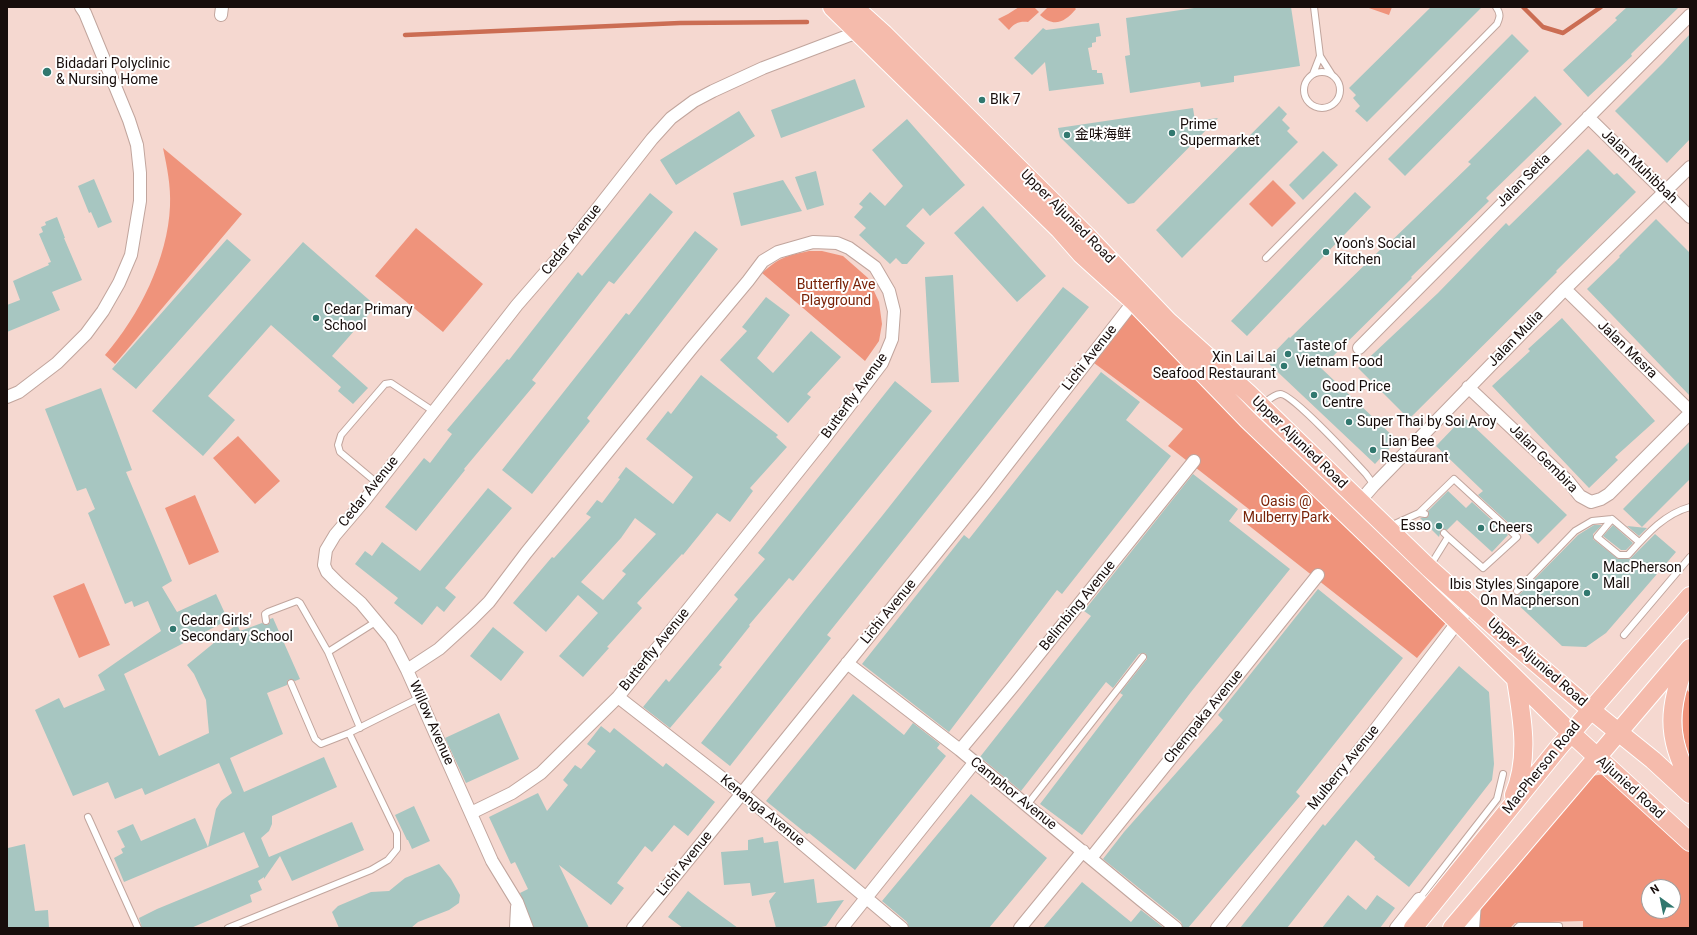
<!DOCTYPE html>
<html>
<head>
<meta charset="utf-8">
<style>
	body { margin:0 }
	#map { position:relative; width:1697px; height:935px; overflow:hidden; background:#f5d8d0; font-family:Roboto,sans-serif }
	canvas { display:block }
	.frame { position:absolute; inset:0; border:8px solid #170d0b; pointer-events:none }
	.north { position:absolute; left:1641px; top:879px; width:40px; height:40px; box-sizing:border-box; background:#fff; border:1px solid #a29e9d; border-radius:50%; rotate:327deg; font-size:11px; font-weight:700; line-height:16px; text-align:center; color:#170d0b }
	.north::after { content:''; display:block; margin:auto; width:14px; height:18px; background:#31786f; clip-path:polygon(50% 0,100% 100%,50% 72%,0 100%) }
</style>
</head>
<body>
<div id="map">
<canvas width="1697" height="935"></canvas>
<div class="frame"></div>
<div class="north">N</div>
</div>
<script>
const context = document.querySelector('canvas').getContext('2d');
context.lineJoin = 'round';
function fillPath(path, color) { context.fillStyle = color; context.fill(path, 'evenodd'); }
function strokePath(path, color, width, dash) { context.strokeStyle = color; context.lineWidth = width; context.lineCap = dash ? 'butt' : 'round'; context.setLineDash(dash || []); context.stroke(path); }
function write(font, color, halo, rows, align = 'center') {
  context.font = font + ' Roboto,"Noto Sans SC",sans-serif'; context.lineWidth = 4; context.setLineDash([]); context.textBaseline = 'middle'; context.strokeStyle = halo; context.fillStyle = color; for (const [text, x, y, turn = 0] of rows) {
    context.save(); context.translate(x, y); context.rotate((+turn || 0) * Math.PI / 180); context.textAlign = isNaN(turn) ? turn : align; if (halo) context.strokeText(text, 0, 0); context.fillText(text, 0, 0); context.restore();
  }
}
const green = new Path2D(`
	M1019 7H1034L1039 12 1028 22C1020 21 1014 23 1009 30L998 19 1008 14Z
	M1048 7H1074L1076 9C1065 22 1054 28 1040 15Z
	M1366 7H1392L1389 15Z
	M163 148 242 214 115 364 105 355C139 316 168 258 170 206 171 186 167 167 163 148Z
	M1273 180 1296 203 1272 227 1249 204Z
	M416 228 483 284 443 332 375 276Z
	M809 251H822L843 256 868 278 879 302 882 324 879 341 865 361 762 273C780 257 786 256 809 251Z
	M1131 310 1449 619 1417 658 1243 521 1250 510 1168 446 1183 429 1090 360Z
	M238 436 280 481 255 504 213 458Z
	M195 495 219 552 189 565 165 508Z
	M84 583 110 645 79 658 53 596Z
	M1686 689 1690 693V758C1680 735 1682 714 1686 689Z
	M1606 774 1690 849V928H1583V921L1515 923 1510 928H1477L1479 907 1591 776ZM1649 887H1673V911H1649Z`);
const stream = new Path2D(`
	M1523 7 1543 27 1563 33 1601 7
	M405 35 680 23 807 22`);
const building = new Path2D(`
	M1201 7H1291L1300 66 1234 76V82L1201 87 1200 82 1130 93 1125 56 1130 55 1126 18Z
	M1431 7H1482L1367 122 1355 111 1360 106 1353 98 1356 95 1349 88Z
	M1627 7H1679L1631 54 1632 56 1588 97 1563 70 1617 20 1615 18Z
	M1099 23 1101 36 1096 37V42L1092 43V47L1088 48 1092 70H1097V73H1102L1104 84 1049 91 1045 62 1032 75 1014 58 1043 28 1046 30Z
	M1512 34 1529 51 1405 176 1388 159Z
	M1690 34V139L1667 163 1615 111 1663 63Z
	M855 79 865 107 781 138 771 110Z
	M1535 96 1562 124 1486 198 1489 201 1411 277 1412 278 1321 368 1397 440 1375 464 1266 361 1289 337 1290 338 1382 248 1383 249 1471 164 1468 162Z
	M1279 106 1287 114 1282 120 1290 128 1287 131 1298 142 1182 258 1156 230Z
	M1193 108 1195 121 1218 118 1134 203 1128 204 1060 137 1058 128Z
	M739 111 755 136 676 185 660 160Z
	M907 119 965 185 930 216 923 208 906 226 925 243 907 264H902L896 258 890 264 859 235 866 228 854 217 863 207 859 204 870 192 885 206 903 186 872 150Z
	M1588 149 1614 175 1617 173 1636 192 1556 271 1557 272 1409 419 1358 368 1438 293 1506 223 1509 226Z
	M1323 151 1338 165 1303 200 1289 185Z
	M816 171 824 205 807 210 795 177Z
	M94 179 112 222 98 228 91 212 89 213 78 186Z
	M783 180 802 211 741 226 733 193Z
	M1355 192 1371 207 1247 336 1231 321Z
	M650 193 673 212 614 284 609 281 532 380 536 383 464 469 465 470 416 531 385 507 424 458 430 463 452 434 447 430 507 359 509 360 578 272 582 276Z
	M983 206 1046 276 1017 302 954 233Z
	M57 217 65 238H64L82 280 52 292 60 310 7 332V305L20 300 13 281 49 265 48 263 51 262 39 234 43 232 41 227 46 225 45 222Z
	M1656 219 1690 253V396L1587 289 1620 257 1619 256Z
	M695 231 718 249 587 418 590 421 532 494 502 470 626 313 629 315Z
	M227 239 251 260 136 389 112 369Z
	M303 242 376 306 332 356 368 388 353 404 338 391 341 387 271 325 208 396 235 420 203 456 152 411Z
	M953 275 959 382 931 383 925 277Z
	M1063 287 1089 307 827 635 831 638 730 766 701 743 808 607 882 516Z
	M766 297 790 315 757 358 773 373 811 331 841 357 807 394 811 397 788 423 720 360 747 331 742 327Z
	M1562 318 1655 421 1615 457 1618 460 1589 488 1492 386 1530 351 1528 349Z
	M1101 372 1140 402 1126 420 1171 456 1062 594 1057 590 949 732 862 664 964 535 969 539Z
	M701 375 778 435 776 437 787 447 750 488 753 491 730 522 717 513 683 555 682 554 637 603 642 608 607 647 609 648 583 677 559 656 598 613 578 595 546 632 513 603 552 557 554 558 591 517 586 514 597 500 602 503 620 479 618 478 626 467 673 504 693 477 646 439 668 411 671 414ZM635 518 656 534 622 571 626 574 603 600 581 582 621 538Z
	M895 381 932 411 793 581 789 578 749 625 750 626 719 665 722 667 670 728 643 707 666 679 669 682 738 599 734 595 765 559 758 553Z
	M101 388 132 470 126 472 172 581 162 587 177 612 216 594 228 620 124 674 159 756 209 733 206 700 194 674 187 665 237 624 240 631 262 623 267 625 270 623V619L273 618 300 679 295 681 290 679 287 681V685L267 693 283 734 230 758 244 792 324 757 337 787 272 816V824L269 831 261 838 269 857 352 822 364 850 292 881 280 856 264 879V877L258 881 262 890 250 895 252 902 191 928H142L139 918 157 909 259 867 244 832 124 882 114 858 123 853 121 849 125 847 117 831 133 824 141 841 195 818 208 847 216 809 221 801 232 793 219 763 145 795 142 788 115 799 108 782 73 796 35 710 59 698 64 708 105 690 98 675 161 631 148 601 134 607 132 601 125 604 88 513 95 509 86 488 77 491 45 409Z
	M1464 417 1567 515 1538 544 1518 524 1514 528 1478 495 1483 491 1436 446Z
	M1690 441V479L1642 527 1623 509Z
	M1193 474 1238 509 1229 521 1290 569 1191 692 1082 835 1040 804 1123 695 1120 693 1147 659V656L1145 653 1139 654 1113 688 1106 682 1021 791 980 757 1091 616 1084 611Z
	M488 488 512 508 445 588 456 597 444 612 437 606 422 625 394 603 398 598 355 564 365 551 372 556 382 542 420 571Z
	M1448 491 1466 508 1472 502 1508 535 1492 552 1457 520 1447 530 1443 529 1441 530 1439 537 1420 518 1428 517 1429 514 1428 511Z
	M1594 525H1602L1593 534V539L1618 559H1630L1655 534 1676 552 1606 633 1586 647 1562 646 1512 599 1516 595 1520 594 1578 535Z
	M1613 525 1633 543 1626 550H1621L1603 536Z
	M1627 526 1647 528 1639 536Z
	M1318 589 1403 658 1296 792 1300 796 1188 928H1183L1181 922 1103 859 1124 832 1223 720 1218 715Z
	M493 627 524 652 501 681 470 656Z
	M1459 666 1489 692 1494 764 1492 780 1409 887 1374 859 1375 857 1356 840 1287 928H1240L1323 824 1325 826Z
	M853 694 904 735 913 723 940 744 937 748 946 756 855 870 809 833 807 834 766 801Z
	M499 713 519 759 466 783 445 738Z
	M601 726 610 733 614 728 663 767 666 763 715 802 688 836 674 825 652 852 645 846 617 883 624 888 611 905 559 865 589 928H534L520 893 528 889 515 862 511 864 489 817 538 793 547 811 568 785 563 780 575 765 581 769 596 751 587 744Z
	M971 794 1047 858 989 928H909L907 922 882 901Z
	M414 806 430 841 412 849 408 840H407L395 815Z
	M763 837 764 843 778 841 784 883 814 879 817 903 844 900 826 926 816 928H776L769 901 776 892 752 896 750 883 724 885 721 852 748 850V840Z
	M25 844 35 911 48 910 49 928H7L8 848Z
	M439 864 451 879 460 895 459 903 449 910 418 922 411 928H339L332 912 338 906 371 892 389 891 405 878Z
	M1082 882 1131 922 1141 910 1164 928H1043Z
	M688 891 702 902 738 928H683L668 917Z
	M1348 895 1366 910 1377 895 1395 908 1380 928H1322Z`);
const lane = new Path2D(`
	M1314 7 1320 56 1332 75
	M1304 90a18 18 0 1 1 36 0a18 18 0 1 1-36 0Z
	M1313 74 1320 56
	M1266 258 1497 24C1500 17 1501 14 1496 7
	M1249 419C1256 412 1270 395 1280 394 1291 392 1355 462 1366 474L1374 485
	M377 483 340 452 338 445 341 435 385 384 391 383 433 411
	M1419 513 1454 479 1517 537 1483 568 1448 537
	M1612 519 1597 537 1619 555H1628C1646 535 1664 514 1690 507
	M1388 527 1419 513 1425 514
	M1430 566 1448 537 1444 533
	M1517 591 1575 531 1592 521 1612 519 1639 542
	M266 621 265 614 268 612 297 601 300 603 328 652 360 728
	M1624 635 1690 557
	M328 652 377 621
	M291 683 315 739 321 744 349 733 419 698
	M1027 805 1143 657
	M88 817 138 928
	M1419 899 1497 799 1503 774
	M228 928 371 870 388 860 397 849V833L349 733
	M1517 928 1519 926H1559V928`);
const street = new Path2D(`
	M221 15 222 7
	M1588 117 1690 217
	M1565 289 1690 411
	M1359 348 1690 15
	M1468 387 1568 481 1580 496 1591 502 1601 499 1609 494 1690 413
	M7 397 19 392 57 363 86 334 103 311 119 283 131 255 140 201V173L137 145 129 120 85 13 81 7
	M1347 516 1374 485 1565 289 1690 167
	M847 663 960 750 1141 900 1176 928
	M407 670 439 649 472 619 489 602 526 553 691 349 748 281 763 261 778 252 813 242 837 243 849 248 875 267 889 291 894 311 892 339 882 363 821 443 618 697 541 773 512 793 471 813
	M618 697 749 799 902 928
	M960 750 1015 684 1194 461
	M1091 858 1318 575
	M516 928 517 907
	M527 928 517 902 492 861 407 670 391 639 361 603 338 583 327 572 324 565 326 550 335 535 364 501 517 305 564 251 652 139 671 118 694 101 713 91 763 68 858 32 862 28
	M633 928 985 493 1138 296
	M842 928 974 763
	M1020 928 1083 851
	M1217 928 1365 743 1470 606
	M1396 928 1419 899 1430 908`);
const secondary = new Path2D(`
	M1471 928 1473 903`);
const primary = new Path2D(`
	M832 7 1059 229 1081 254 1133 301 1248 420 1458 622 1571 733 1690 842
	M854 7 884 34 1087 236 1168 321 1249 394 1429 568 1516 646 1591 710 1653 760 1690 794
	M1687 659C1669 705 1665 736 1690 780
	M1514 795C1530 757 1522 718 1516 680
	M1413 928 1559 747 1690 596
	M1452 928 1690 648`);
const markers = [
	[47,72,5,"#31786f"],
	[982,100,4,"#31786f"],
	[1172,133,4,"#31786f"],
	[1067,135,4,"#31786f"],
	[1326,252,4,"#31786f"],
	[316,318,4,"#31786f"],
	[1288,354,4,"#31786f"],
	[1284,366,4,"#31786f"],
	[1314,395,4,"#31786f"],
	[1349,422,4,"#31786f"],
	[1373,450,4,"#31786f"],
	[1439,526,4,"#31786f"],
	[1481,528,4,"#31786f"],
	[1595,576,4,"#31786f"],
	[1587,593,4,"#31786f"],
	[173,629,4,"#31786f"]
];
const poiNames = [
	["Bidadari Polyclinic",56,64],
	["& Nursing Home",56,80],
	["Blk 7",990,100],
	["Prime",1180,125],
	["Supermarket",1180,141],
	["金味海鲜",1075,135],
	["Yoon's Social",1334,244],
	["Kitchen",1334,260],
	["Cedar Primary",324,310],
	["School",324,326],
	["Taste of",1296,346],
	["Vietnam Food",1296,362],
	["Xin Lai Lai",1276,358,"right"],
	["Seafood Restaurant",1276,374,"right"],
	["Good Price",1322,387],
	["Centre",1322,403],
	["Super Thai by Soi Aroy",1357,422],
	["Lian Bee",1381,442],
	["Restaurant",1381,458],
	["Esso",1431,526,"right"],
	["Cheers",1489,528],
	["MacPherson",1603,568],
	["Mall",1603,584],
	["Ibis Styles Singapore",1579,585,"right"],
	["On Macpherson",1579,601,"right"],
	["Cedar Girls'",181,621],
	["Secondary School",181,637]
];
const streetNames = [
	["Jalan Muhibbah",1639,167,44],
	["Jalan Setia",1524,181,-45],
	["Upper Aljunied Road",1067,217,45],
	["Cedar Avenue",572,240,-51],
	["Jalan Mulia",1516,339,-46],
	["Jalan Mesra",1627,350,44],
	["Lichi Avenue",1090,358,-52],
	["Butterfly Avenue",855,396,-54],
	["Upper Aljunied Road",1299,443,44],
	["Jalan Gembira",1543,459,45],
	["Cedar Avenue",369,492,-51],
	["Belimbing Avenue",1078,606,-51],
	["Lichi Avenue",889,612,-51],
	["Butterfly Avenue",655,650,-51],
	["Upper Aljunied Road",1537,663,41],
	["Chempaka Avenue",1204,717,-51],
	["Willow Avenue",431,723,66],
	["Mulberry Avenue",1344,768,-51],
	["MacPherson Road",1542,768,-51],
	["Aljunied Road",1630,788,42],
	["Camphor Avenue",1013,794,39],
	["Kenanga Avenue",762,811,39],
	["Lichi Avenue",685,864,-51]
];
const parkNames = [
	["Butterfly Ave",836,285],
	["Playground",836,301],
	["Oasis @",1286,502],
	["Mulberry Park",1286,518]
];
fillPath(green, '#ef937b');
strokePath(stream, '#cb6d53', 4.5);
fillPath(building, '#a7c6c1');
strokePath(lane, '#c1a59d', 8);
strokePath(street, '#c1a59d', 14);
strokePath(secondary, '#c1a59d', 18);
strokePath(primary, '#fff', 20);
strokePath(lane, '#fff', 6);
strokePath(street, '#fff', 12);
strokePath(secondary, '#fff', 16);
strokePath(primary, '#f5bbac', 18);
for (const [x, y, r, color] of markers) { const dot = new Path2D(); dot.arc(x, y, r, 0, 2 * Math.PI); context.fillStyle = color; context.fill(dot); strokePath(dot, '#fff', 1.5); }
write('14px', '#170d0b', '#fff', poiNames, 'left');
write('14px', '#170d0b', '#fff', streetNames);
write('14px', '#792308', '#fff', parkNames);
</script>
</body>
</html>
